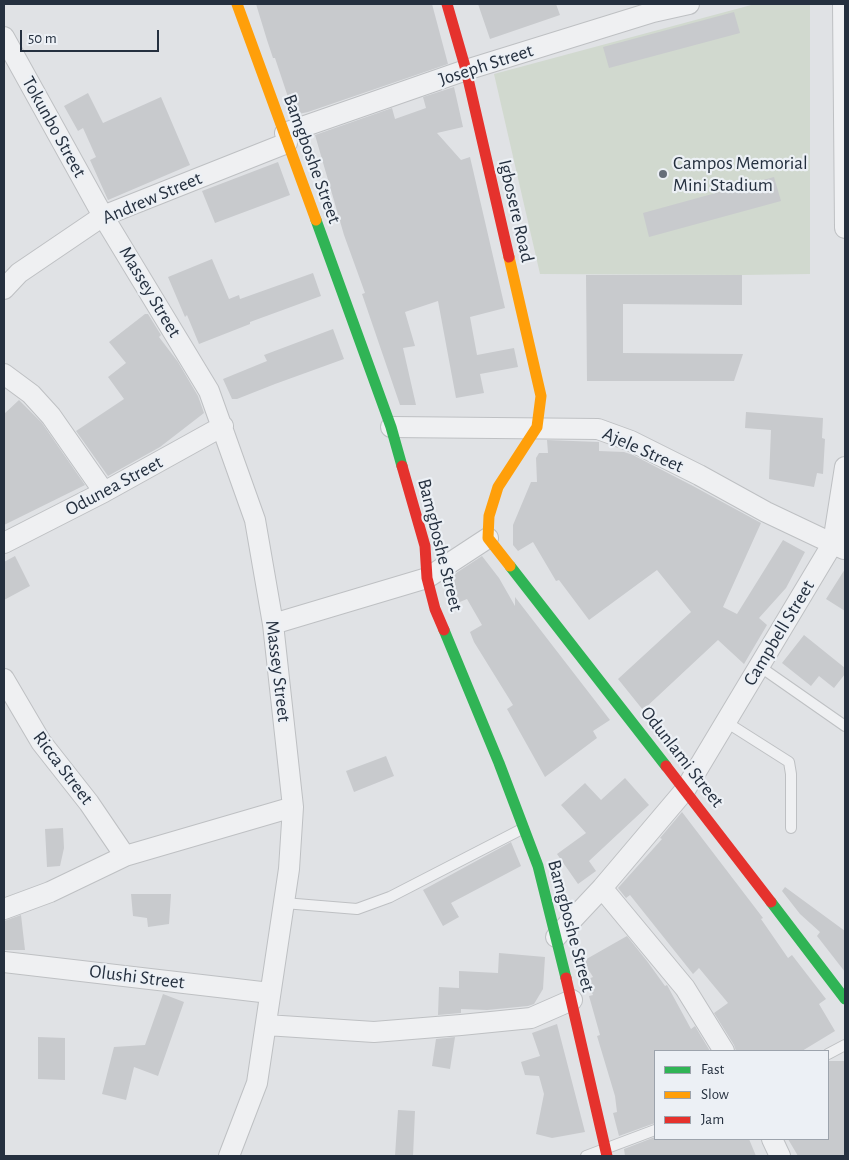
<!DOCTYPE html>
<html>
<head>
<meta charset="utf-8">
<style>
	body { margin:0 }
	#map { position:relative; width:849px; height:1160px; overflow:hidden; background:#e0e2e5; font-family:"Alegreya Sans",sans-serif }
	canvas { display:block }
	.frame { position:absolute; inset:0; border:5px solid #25303f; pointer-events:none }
	.legend { position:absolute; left:654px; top:1050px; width:175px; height:90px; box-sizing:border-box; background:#ecf0f5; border:1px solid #9ca3ac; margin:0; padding:6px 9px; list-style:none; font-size:15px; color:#25303f }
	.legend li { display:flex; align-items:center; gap:10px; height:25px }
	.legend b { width:25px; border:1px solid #9ca3ac }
	.scale { position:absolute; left:20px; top:30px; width:139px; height:22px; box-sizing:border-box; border:2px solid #25303f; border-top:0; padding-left:6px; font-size:15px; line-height:18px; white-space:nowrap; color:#25303f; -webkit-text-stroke:4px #ecf0f5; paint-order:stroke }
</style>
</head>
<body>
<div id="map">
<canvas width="849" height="1160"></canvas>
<div class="frame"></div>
<ul class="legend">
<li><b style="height:6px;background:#30b455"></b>Fast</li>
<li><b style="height:6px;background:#ff9f0a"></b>Slow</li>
<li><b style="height:6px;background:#e5322d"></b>Jam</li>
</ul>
<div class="scale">50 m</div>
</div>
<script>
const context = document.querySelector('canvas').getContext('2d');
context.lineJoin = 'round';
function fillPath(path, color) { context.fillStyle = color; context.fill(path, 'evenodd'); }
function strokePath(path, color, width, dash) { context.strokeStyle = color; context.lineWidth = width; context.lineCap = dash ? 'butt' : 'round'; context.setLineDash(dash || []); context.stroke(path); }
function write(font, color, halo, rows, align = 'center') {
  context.font = font + ' "Alegreya Sans",sans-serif'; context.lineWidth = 4.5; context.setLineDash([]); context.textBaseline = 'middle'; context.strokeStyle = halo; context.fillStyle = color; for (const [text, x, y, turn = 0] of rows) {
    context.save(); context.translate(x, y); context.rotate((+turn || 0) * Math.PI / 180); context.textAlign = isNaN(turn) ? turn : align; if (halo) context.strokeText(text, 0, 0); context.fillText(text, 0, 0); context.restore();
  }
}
const green = new Path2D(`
	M755 4H810V274L742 275 540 274 494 74Z`);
const building = new Path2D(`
	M256 4H432L448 64 308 112 294 115 275 58H273L267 40Z
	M478 4H556L560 15 490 39Z
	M734 12 740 33 609 68 603 47Z
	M454 87 463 127 437 133 461 160 470 157 505 308 470 317 477 355 514 348 518 367 480 374 484 393 456 398 438 301 405 312 415 346 403 348 416 405H400L362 294 365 293 344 235 315 135 392 108 395 119 426 108 423 97Z
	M88 93 103 123 161 97 190 165 108 200 90 160 96 157 83 128 78 131 64 106Z
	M278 162 290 195 215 223 202 191Z
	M774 177 781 201 649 237 643 213Z
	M212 259 229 299 239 295 240 299 313 273 321 296 250 322V324L199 344 187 315 185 317 168 277Z
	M586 275H742V305L623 304V353L743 354 734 381H587Z
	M145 314H148L161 335 159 337 178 362 198 396 204 413 160 447 108 476 76 431 124 399 108 377 126 363 109 342Z
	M333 329 344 359 275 384 237 399H232L223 379 267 361 264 355Z
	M19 400 42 423 85 485 4 525V414Z
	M746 412 823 418 822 438 825 439 823 474 817 473 814 487 769 479 771 430 745 428Z
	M547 440 599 442V451L624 452 633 455 693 486 761 523 723 607 737 614 783 540 805 552 786 588 759 618 767 625 744 664 718 640 643 710 618 679 691 612 657 570 589 620 559 580 556 581 533 542 518 551 513 545V525L531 482H537L536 458 539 453H548Z
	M15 556 30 586 4 600V562Z
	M482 556 499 578 515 606V597L610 720 593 731 597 738 545 777 507 709 513 705 474 642 470 632 482 625 467 599 455 604 447 579Z
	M845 569V611L826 599Z
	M804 635 845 668V674L834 688 819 676 811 686 782 663Z
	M386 756 394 776 354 792 346 771Z
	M625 778 649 805 589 861 596 871 578 884 557 854 586 833 561 805 585 783 601 800Z
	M682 812 763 918 761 919 788 958 792 955 826 999 819 1004 835 1031 802 1051H736L734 1045 714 1013 728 1003 699 968 693 974 630 895 626 898 618 888 662 839 660 838Z
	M63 828 64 848 60 866 47 867 45 829Z
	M511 842 521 866 451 903 459 917 443 926 423 890Z
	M785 887 845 931V972L817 936 820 932 800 914 782 891Z
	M131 894H171L169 924 148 927 147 918 133 916Z
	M21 915 25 950H4V921Z
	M627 936 647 961 665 986 667 985 691 1029 695 1026 710 1051H655V1123L619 1136 613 1113 617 1112 615 1096 597 1036 600 1035 589 996 593 995 586 980 593 977 583 961Z
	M499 953 545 957 543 989 534 1004 528 1006 487 1010 461 1009V1013L438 1015 439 987 459 988V971L498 973Z
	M163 994 184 1002 158 1076 134 1067 126 1100 102 1094 114 1047 145 1045Z
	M557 1024 585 1132 552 1138 536 1134 544 1094 539 1076 525 1075 521 1062 540 1056 532 1033Z
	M38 1037 65 1038V1080L38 1079Z
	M455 1037 450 1069 432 1066 436 1039Z
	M828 1061H845V1156H798L788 1139H828Z
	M398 1110 415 1111 413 1156H395Z
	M655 1137V1139H749L756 1156H625L624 1149Z`);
const lane = new Path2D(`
	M759 666 845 726
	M726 722 789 762 791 774V828
	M284 903 357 909 390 897 522 829
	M828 1054 845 1045
	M586 1156 655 1130`);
const street = new Path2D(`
	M843 4 845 228
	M4 37 103 216 209 391 255 520 273 624 293 807 289 869 257 1083 229 1156
	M285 133 466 70 653 12 689 4
	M4 289 19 273 103 216 287 143
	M4 374 31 394 51 416 104 492
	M391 427 598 429 631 441 699 475 766 512 844 549
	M4 543 104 492 223 426
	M273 624 427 578 488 538
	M4 679 41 742 89 803 125 856
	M602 888 685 988 724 1051
	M4 909 50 892 125 856 293 807
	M556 937 602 888 685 790 833 543 845 467
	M4 962 270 993
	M266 1025 374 1032 461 1025 531 1018 572 1000
	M772 1139 780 1156`);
const fast = new Path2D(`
	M316 220 391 427 402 466
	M510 566 666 766
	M444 630 499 763 538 866 566 978
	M771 902 845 999`);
const slow = new Path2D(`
	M237 4 316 220
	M509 257 541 396 537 427 498 487 489 516 488 538 510 566`);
const jam = new Path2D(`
	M447 4 466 70 509 257
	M402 466 425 546 427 578 435 609 444 630
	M666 766 771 902
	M566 978 607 1156`);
const markers = [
	[663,174,5,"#666e79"]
];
const streetNames = [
	["Joseph Street",486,65,-18],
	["Tokunbo Street",54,127,61],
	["Bamgboshe Street",312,159,70],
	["Andrew Street",152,198,-23],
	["Igbosere Road",516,211,77],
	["Massey Street",150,292,59],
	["Ajele Street",643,450,24],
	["Odunea Street",114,486,-28],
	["Bamgboshe Street",440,545,76],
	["Campbell Street",779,633,-59],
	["Massey Street",278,671,83],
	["Odunlami Street",682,757,52],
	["Ricca Street",63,768,53],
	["Bamgboshe Street",571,926,75],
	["Olushi Street",137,977,7]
];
const poiNames = [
	["Campos Memorial",673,163],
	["Mini Stadium",673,185]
];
fillPath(green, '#d1d9cf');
fillPath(building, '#c8cacd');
strokePath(lane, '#bec0c3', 12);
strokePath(street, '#bec0c3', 22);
strokePath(lane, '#eff0f2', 10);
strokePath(street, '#eff0f2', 20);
strokePath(fast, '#30b455', 11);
strokePath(slow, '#ff9f0a', 11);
strokePath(jam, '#e5322d', 11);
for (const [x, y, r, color] of markers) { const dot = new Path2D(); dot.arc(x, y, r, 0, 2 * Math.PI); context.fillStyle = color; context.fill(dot); strokePath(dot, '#ecf0f5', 2); }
write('19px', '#25303f', '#ecf0f5', streetNames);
write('19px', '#25303f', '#ecf0f5', poiNames, 'left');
</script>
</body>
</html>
